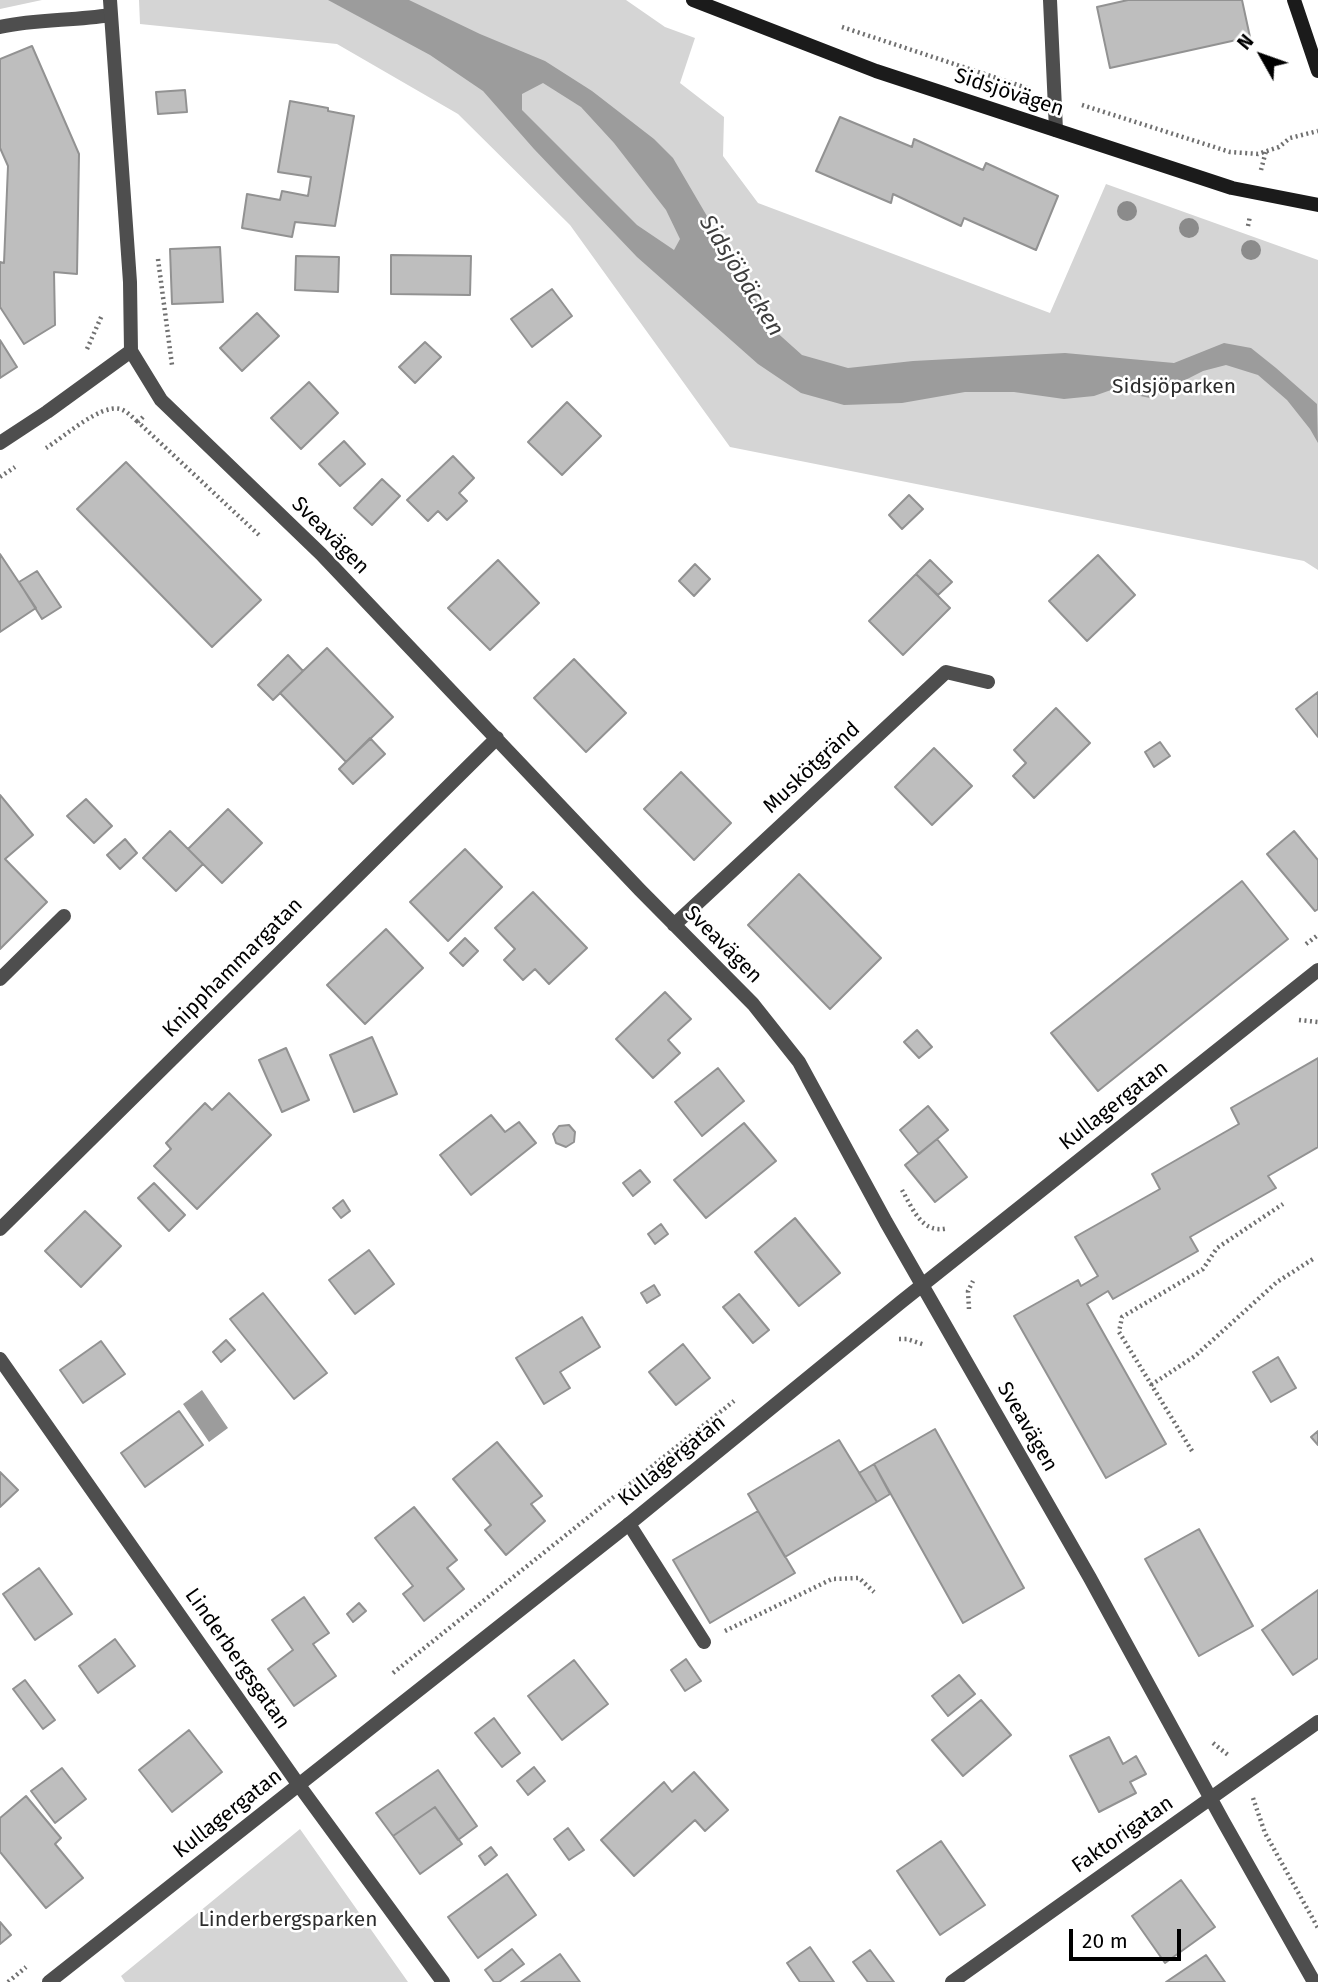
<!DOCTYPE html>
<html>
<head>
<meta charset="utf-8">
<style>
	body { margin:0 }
	#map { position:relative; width:1318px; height:1982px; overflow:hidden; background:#fff; font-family:"Fira Sans",sans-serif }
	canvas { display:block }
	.north { position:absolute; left:1227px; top:21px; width:70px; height:70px; -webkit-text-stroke:5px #fff; paint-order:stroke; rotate:310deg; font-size:19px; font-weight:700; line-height:28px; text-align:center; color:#000 }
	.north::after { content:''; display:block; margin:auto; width:24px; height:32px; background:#000; clip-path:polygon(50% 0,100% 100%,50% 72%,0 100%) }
	.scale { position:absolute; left:1069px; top:1929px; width:112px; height:32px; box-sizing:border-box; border:4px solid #000; border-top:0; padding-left:9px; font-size:21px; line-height:24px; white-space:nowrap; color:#000; -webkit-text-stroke:5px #fff; paint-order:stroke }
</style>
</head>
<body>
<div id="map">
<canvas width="1318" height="1982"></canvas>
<div class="north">N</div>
<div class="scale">20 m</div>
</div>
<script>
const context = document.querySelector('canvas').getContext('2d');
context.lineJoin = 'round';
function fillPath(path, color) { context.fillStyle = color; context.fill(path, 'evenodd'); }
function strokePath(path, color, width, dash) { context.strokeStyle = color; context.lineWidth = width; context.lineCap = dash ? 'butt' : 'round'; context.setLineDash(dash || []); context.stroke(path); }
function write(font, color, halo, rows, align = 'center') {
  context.font = font + ' "Fira Sans",sans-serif'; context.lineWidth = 5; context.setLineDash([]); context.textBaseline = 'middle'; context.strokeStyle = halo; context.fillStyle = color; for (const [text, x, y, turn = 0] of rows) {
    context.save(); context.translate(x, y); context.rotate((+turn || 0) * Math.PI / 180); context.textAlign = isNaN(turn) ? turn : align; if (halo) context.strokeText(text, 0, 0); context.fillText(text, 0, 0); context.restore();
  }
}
const green = new Path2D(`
	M0 0H42L0 9Z
	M139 0H626L665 27 695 38 680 83 724 117 723 156 758 203 1050 313 1106 184 1318 260V570L1304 561 730 447 570 225 458 114 337 44 140 24Z
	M300 1829 408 1982H125L121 1976Z`);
const water = new Path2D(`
	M328 0H409L480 34 545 61 592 91 654 139 673 158 773 329 802 355 848 368 913 361 1065 353 1174 363 1224 343 1251 348 1276 368 1317 404 1318 443 1310 429 1287 400 1258 375 1226 365 1203 371 1150 398 1111 390 1094 396 1064 399 1014 392H965L902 403 844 405 801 393 758 364 637 257 534 149 483 91 430 55ZM543 83 581 107 614 143 666 210 680 239 674 250 637 225 522 110V94Z
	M202 1390 228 1428 209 1442 183 1404Z`);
const building = new Path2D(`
	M1128 0H1242L1250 37 1110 68 1097 7Z
	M32 46 79 154 77 274 54 272 55 325 24 344 0 307V262L4 263 8 166 0 148V59Z
	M185 90 187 112 158 114 156 92Z
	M290 101 328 108V111L354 116 335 226 295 222 292 237 242 228 247 194 280 200 282 191 308 196 311 177 278 172Z
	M840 117 912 147 914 139 983 170 986 163 1058 196 1036 250 964 218 961 226 893 194 891 203 816 171Z
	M220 247 223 302 172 304 170 249Z
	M391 255 471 256 470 295 391 294Z
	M296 256 339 257 338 292 295 290Z
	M552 289 572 316 532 347 511 319Z
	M257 313 279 336 242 371 220 348Z
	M0 340 17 367 0 378Z
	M425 342 441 357 415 383 399 367Z
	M309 382 338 413 301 449 271 418Z
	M567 402 601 436 562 475 528 442Z
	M344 441 365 464 340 486 319 464Z
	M453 456 474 478 459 493 467 501 447 520 438 511 428 521 407 500Z
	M126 462 261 600 212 647 77 509Z
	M382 479 400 496 372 525 354 508Z
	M909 495 923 509 902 529 889 515Z
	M0 554 36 608 0 632Z
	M1098 555 1135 595 1087 641 1049 601Z
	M498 560 539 603 490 650 448 608Z
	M930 560 952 582 938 595 916 574Z
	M695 564 710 579 694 596 679 581Z
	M37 571 61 607 42 619 19 582Z
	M916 574 950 608 903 655 869 621Z
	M327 648 393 717 346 762 280 693Z
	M288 655 303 671 273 700 258 685Z
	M574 659 626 713 586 752 534 698Z
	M1318 692V737L1296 709Z
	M1056 708 1090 743 1034 798 1013 776 1026 763 1014 750Z
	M370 738 385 754 353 784 339 769Z
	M1160 742 1170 756 1154 767 1145 752Z
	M934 748 972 786 932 825 895 787Z
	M681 772 731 823 694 860 644 809Z
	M0 795 33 835 5 859 47 902 0 949Z
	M86 799 112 826 94 843 67 816Z
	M228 809 262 843 222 883 188 849Z
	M170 831 203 864 176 891 143 858Z
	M1294 831 1318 860V909L1315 911 1267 854Z
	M125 839 137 853 120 869 107 855Z
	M465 849 502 887 448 941 410 902Z
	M799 874 881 958 830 1009 748 925Z
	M1242 881 1288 939 1098 1091 1051 1033Z
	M533 892 587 948 549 984 535 969 523 980 504 960 515 949 495 928Z
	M386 929 423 968 365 1024 327 985Z
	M465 938 478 951 463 966 450 953Z
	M665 992 691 1019 668 1040 680 1053 653 1078 616 1039Z
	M917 1030 932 1047 919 1058 904 1042Z
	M372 1037 397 1094 354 1112 330 1055Z
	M286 1048 309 1100 282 1112 259 1060Z
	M1318 1058V1147L1268 1176 1276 1188 1190 1237 1198 1251 1113 1299 1108 1291 1087 1304 1166 1444 1106 1478 1014 1316 1078 1280 1081 1286 1098 1276 1075 1237 1160 1189 1152 1174 1239 1124 1231 1108Z
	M718 1068 744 1101 702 1136 675 1102Z
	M229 1093 271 1135 197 1209 154 1166 171 1149 166 1143 205 1103 212 1110Z
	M928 1106 948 1130 919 1154 900 1130Z
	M491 1115 505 1132 519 1122 536 1143 471 1195 440 1155Z
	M744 1123 776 1161 706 1218 674 1180Z
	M569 1125 575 1132 574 1142 566 1147 556 1143 553 1134 559 1126Z
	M937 1139 967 1177 935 1202 905 1165Z
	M640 1170 650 1182 633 1196 623 1183Z
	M154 1183 185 1215 169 1231 138 1198Z
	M343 1200 350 1211 341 1218 333 1208Z
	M85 1211 121 1246 81 1287 45 1251Z
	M795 1218 840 1273 799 1306 755 1252Z
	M661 1224 668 1234 655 1244 648 1234Z
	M369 1250 394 1284 355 1314 329 1280Z
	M654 1285 660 1295 647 1303 641 1293Z
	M263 1293 327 1373 294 1399 230 1319Z
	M739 1294 769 1330 753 1343 723 1307Z
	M582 1317 600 1347 560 1372 570 1388 544 1404 516 1358Z
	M226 1340 235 1350 221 1362 213 1352Z
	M101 1341 125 1374 83 1403 60 1370Z
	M683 1344 710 1378 676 1405 649 1372Z
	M1278 1357 1296 1388 1271 1402 1253 1372Z
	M179 1411 203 1445 145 1487 121 1453Z
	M935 1429 1024 1588 963 1623 874 1464Z
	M1318 1431V1445L1311 1437Z
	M839 1440 877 1502 785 1557 748 1494Z
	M497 1442 542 1496 531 1504 545 1521 506 1555 485 1530 491 1525 453 1479Z
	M874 1464 890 1494 877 1502 859 1473Z
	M0 1472 18 1490 0 1507Z
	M414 1507 457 1560 447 1568 464 1589 424 1621 403 1594 413 1586 375 1538Z
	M758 1511 795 1573 710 1623 673 1560Z
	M1199 1529 1253 1626 1199 1656 1145 1559Z
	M39 1568 72 1614 35 1640 3 1594Z
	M1318 1590V1658L1293 1675 1262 1630Z
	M304 1597 329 1633 313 1644 336 1676 294 1706 268 1669 293 1650 272 1620Z
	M359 1603 366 1611 353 1622 347 1614Z
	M115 1639 135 1666 98 1693 79 1666Z
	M686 1659 701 1681 685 1691 671 1670Z
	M574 1660 608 1704 562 1740 528 1696Z
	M959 1675 975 1694 948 1716 932 1696Z
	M25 1680 55 1720 43 1729 13 1689Z
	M981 1700 1011 1735 963 1776 932 1740Z
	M494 1718 520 1753 502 1767 475 1733Z
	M189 1730 222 1772 172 1812 139 1770Z
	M1109 1737 1123 1764 1136 1756 1146 1774 1130 1782 1136 1793 1099 1812 1070 1756Z
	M534 1767 545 1781 528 1795 517 1781Z
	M62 1768 86 1799 55 1823 31 1791Z
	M438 1770 477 1826 458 1840 435 1807 393 1836 376 1813Z
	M694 1772 728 1810 705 1831 695 1820 634 1876 601 1840 664 1782 672 1792Z
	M26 1796 61 1838 55 1844 83 1878 46 1908 0 1852V1818Z
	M435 1807 462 1844 420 1874 393 1836Z
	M568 1828 584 1850 569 1860 554 1839Z
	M941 1841 985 1905 940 1935 897 1871Z
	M491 1847 497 1855 485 1865 479 1856Z
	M507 1874 536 1915 478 1958 448 1917Z
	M1181 1880 1215 1927 1165 1963 1132 1916Z
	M0 1922 11 1935 0 1944Z
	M810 1947 834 1982H800L787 1963Z
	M512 1949 524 1964 499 1982H494L485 1970Z
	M870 1950 894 1982H868L853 1962Z
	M560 1954 580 1982H521Z
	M1206 1955 1225 1982H1166Z`);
const path = new Path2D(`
	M842 27 1030 89
	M1082 105 1230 152 1258 154 1279 147 1290 138 1318 131
	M1261 170 1266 151
	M1248 226 1250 216
	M158 259 172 365
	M87 349 102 315
	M143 417 138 422 260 536
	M46 448C64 437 100 404 120 409 127 411 132 417 138 422
	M0 477 15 467
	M1306 944 1318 935
	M1299 1020 1318 1022
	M902 1190C913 1209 922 1235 948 1228
	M969 1309 968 1291 973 1281
	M899 1339H907L925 1345
	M1151 1385 1195 1356 1277 1282 1313 1259
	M1192 1451 1119 1332 1122 1317 1203 1269 1217 1248 1283 1204
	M725 1631 832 1579 859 1578 874 1592
	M393 1673 734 1401
	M1213 1743 1228 1755
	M1253 1798 1265 1833 1318 1928
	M8 1982 26 1967`);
const lane = new Path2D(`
	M1050 0 1056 130
	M0 27C36 19 73 21 110 15
	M0 979 64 916
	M629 1524 704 1642`);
const street = new Path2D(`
	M110 0 130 282 131 351 161 400 321 554 640 890 753 1004 799 1062 886 1222 1090 1578 1223 1821 1314 1982
	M0 443 47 412 131 351
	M674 925 946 672 988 682
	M0 1229 497 738
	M0 1359 298 1784 443 1982
	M49 1982 629 1524 901 1302 1318 970
	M952 1982 1318 1722`);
const secondary = new Path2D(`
	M693 0 876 71 1232 188 1318 205
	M1294 0 1318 71`);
const trees = [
	[1127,211],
	[1189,228],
	[1251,250]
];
const streetNames = [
	["Sidsjövägen",1009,93,18],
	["Sveavägen",330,536,45],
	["Muskötgränd",812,768,-43],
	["Sveavägen",723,945,45],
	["Knipphammargatan",233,968,-45],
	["Kullagergatan",1114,1106,-38],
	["Sveavägen",1027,1427,60],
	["Kullagergatan",672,1461,-39],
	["Linderbergsgatan",237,1659,55],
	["Kullagergatan",228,1814,-38],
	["Faktorigatan",1123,1835,-35]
];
const parkNames = [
	["Sidsjöparken",1174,387],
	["Linderbergsparken",288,1920]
];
const waterNames = [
	["Sidsjöbäcken",741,276,58]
];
fillPath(green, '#d5d5d5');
fillPath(water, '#9c9c9c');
fillPath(building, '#bebebe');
strokePath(building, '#929292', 2);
strokePath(path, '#707070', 4.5, [2, 3.5]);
strokePath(lane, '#4e4e4e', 14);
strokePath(street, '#4e4e4e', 14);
strokePath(secondary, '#1b1b1b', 14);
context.fillStyle = '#8b8b8b';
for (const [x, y] of trees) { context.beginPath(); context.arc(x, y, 10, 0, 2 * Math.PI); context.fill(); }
write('21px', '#000', '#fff', streetNames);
write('21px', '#2c2c2c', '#fff', parkNames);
write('italic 23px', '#3d3d3d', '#fff', waterNames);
</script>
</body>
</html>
